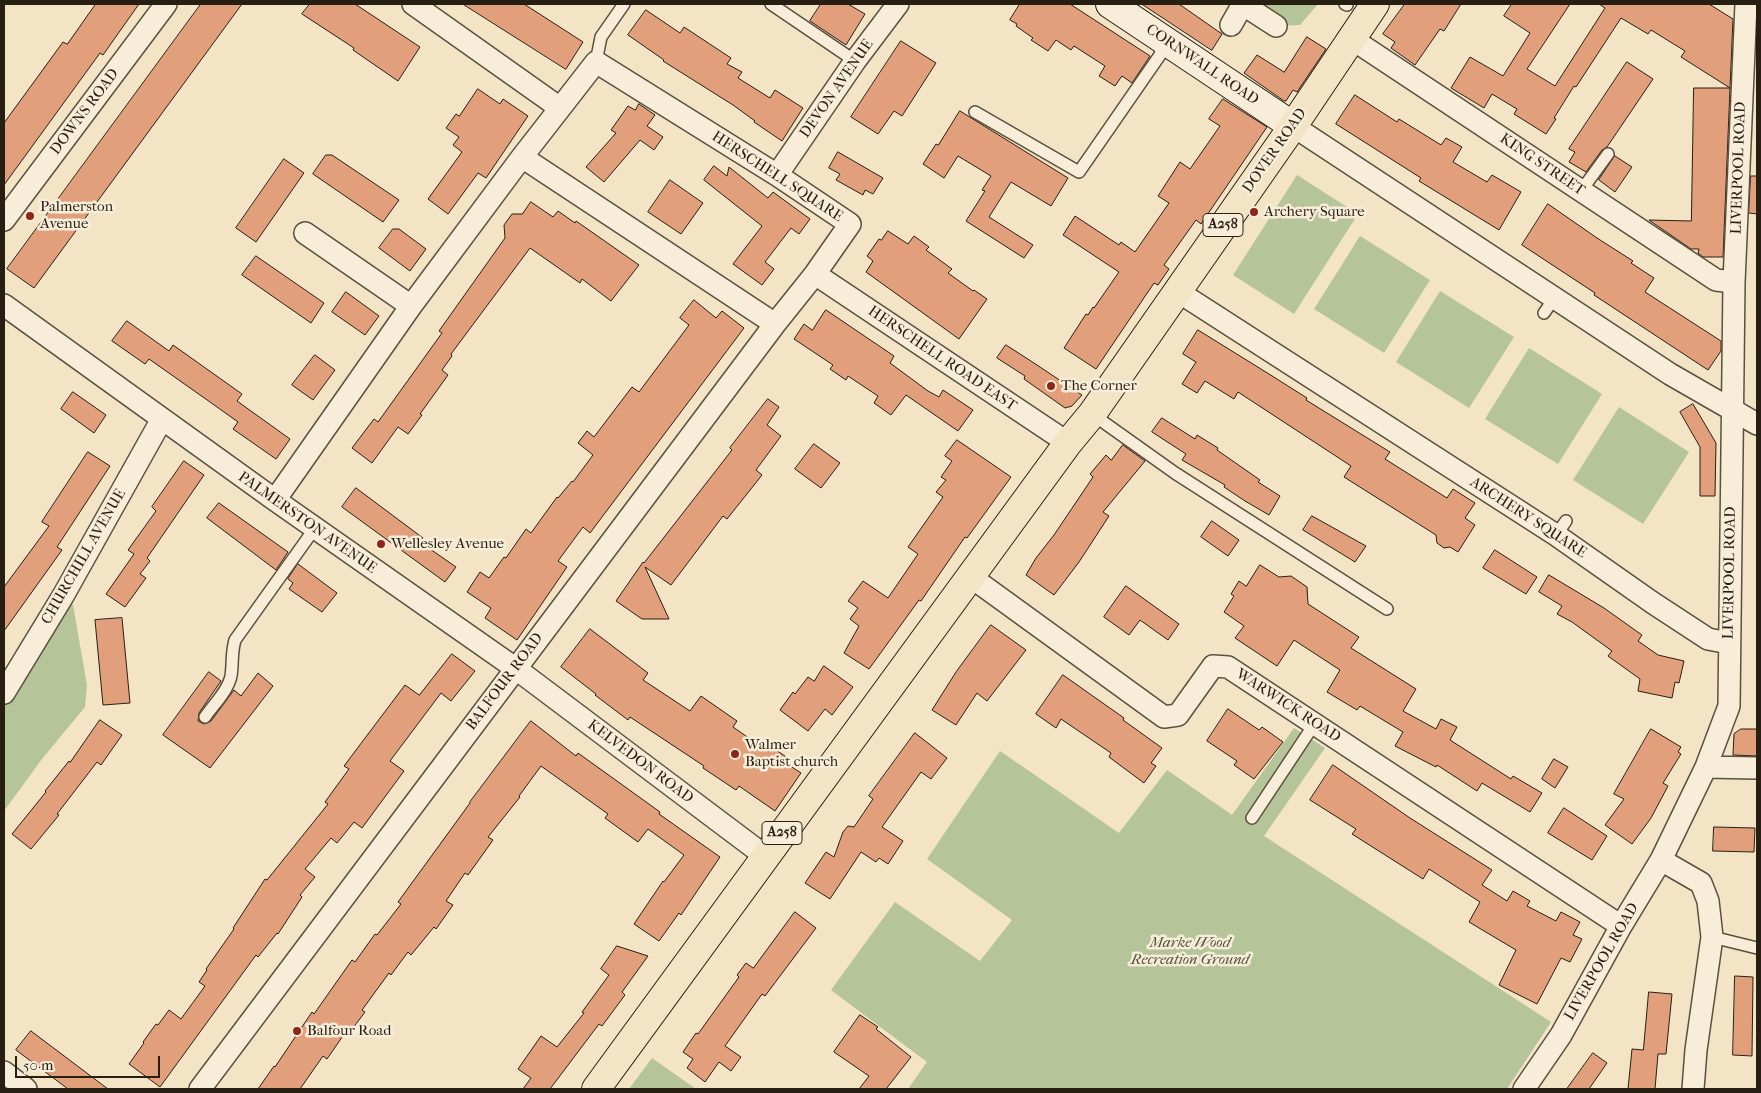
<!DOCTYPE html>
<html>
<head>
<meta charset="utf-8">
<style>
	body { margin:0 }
	#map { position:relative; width:1761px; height:1093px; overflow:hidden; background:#f2e4c5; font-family:"IM FELL French Canon",serif }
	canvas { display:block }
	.frame { position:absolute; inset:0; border:5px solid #281f13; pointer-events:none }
	.scale { position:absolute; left:15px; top:1056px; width:145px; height:22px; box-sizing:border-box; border:2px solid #281f13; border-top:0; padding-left:6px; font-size:15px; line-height:18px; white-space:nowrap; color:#281f13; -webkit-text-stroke:4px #f7edd9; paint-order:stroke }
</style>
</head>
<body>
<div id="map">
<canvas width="1761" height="1093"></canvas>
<div class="frame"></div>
<div class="scale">50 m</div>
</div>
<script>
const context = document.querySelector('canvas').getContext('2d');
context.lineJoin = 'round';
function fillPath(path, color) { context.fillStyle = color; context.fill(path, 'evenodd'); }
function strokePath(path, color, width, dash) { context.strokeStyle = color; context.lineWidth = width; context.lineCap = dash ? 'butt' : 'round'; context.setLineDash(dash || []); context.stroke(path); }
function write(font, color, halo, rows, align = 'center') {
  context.font = font + ' "IM FELL French Canon",serif'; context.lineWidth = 5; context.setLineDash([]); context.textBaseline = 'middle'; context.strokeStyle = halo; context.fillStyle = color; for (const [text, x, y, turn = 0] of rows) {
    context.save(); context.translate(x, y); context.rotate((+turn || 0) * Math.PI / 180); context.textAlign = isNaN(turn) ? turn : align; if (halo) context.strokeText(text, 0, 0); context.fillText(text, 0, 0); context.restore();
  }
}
const green = new Path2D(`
	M1242 4H1318L1300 25 1276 26Z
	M1297 175 1358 214 1294 314 1233 275Z
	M1360 236 1430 280 1384 353 1314 309Z
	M1440 291 1514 337 1469 408 1396 362Z
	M1529 348 1602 394 1558 464 1485 419Z
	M1619 407 1689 452 1643 524 1573 480Z
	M63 596 73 605 87 685 85 707 42 759 4 811V693Z
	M1294 728 1325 748 1264 836 1551 1022 1507 1089H908L927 1062 831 990 895 902 980 961 1012 920 927 859 1000 751 1119 833 1167 770 1232 815Z
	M652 1058 696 1089H629Z`);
const building = new Path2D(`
	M96 4H139L103 55 100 53 4 185V123L63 42 67 44Z
	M201 4H242L34 288 7 269Z
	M310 4H355L420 47 398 81 353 50 354 48 302 14Z
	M463 4H524L583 42 566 69Z
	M821 4H848L865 14 846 45 810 21Z
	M1020 4H1070L1150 56 1132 83 1122 76 1115 86 1099 76 1105 66 1074 46 1071 50 1056 40 1048 51 1031 40 1033 38 1016 26 1017 24 1010 20Z
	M1142 4H1179L1222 34 1212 50Z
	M1405 4H1461L1444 31 1440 29 1415 65 1391 48 1395 42 1383 34Z
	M1512 4H1570L1527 69 1555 86 1605 8 1599 4H1709L1733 19 1730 88 1681 57 1685 51 1651 30 1648 34 1621 18 1576 87 1574 86 1554 118 1556 119 1546 134 1514 114 1517 109 1492 94 1484 108 1451 88 1470 57 1503 76 1530 33 1504 16Z
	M646 10 680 33 684 27 731 58 727 64 742 72 738 78 770 98 775 90 803 108 782 141 754 122 755 121 733 105 663 61 664 60 628 35Z
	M1307 37 1326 49 1297 92 1293 90 1286 101H1284L1244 73 1257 55 1284 72Z
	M901 41 936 63 902 116 894 111 878 134 851 117Z
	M1627 62 1653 79 1607 147 1602 150 1586 172 1569 162 1575 152 1569 149Z
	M1694 88H1730L1723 257H1703L1698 253 1699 249H1691L1649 220 1691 221Z
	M478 89 500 104 503 99 528 116 486 178 478 173 448 214 428 199 462 152 453 145 459 137 446 128 456 114 459 116Z
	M1355 95 1397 122 1399 119 1441 145 1446 138 1462 147 1453 162 1487 182 1492 175 1521 192 1499 230 1419 181 1421 178 1336 124Z
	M1223 99 1267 127 1201 224 1196 220 1164 265 1169 269 1158 285 1154 283 1096 369 1064 348 1086 314 1088 315 1093 307 1094 308 1119 272 1063 235 1075 216 1119 245 1121 242 1135 252 1169 203 1158 196 1180 162 1190 169 1220 126 1209 119Z
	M639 104 655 115 647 126 663 137 654 150 640 140 604 182 586 167 616 133 611 130 628 106 635 110Z
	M960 111 1068 178 1051 206 1011 182 989 217 1033 245 1024 258 966 221 985 191 982 190 991 176 958 156 944 178 923 164 936 144 938 145Z
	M838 152 883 178 873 194 865 190 863 195 836 180 840 174 829 168Z
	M326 155H332L399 200 383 222 313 174Z
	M1615 156 1632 167 1615 192 1599 180Z
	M284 159 304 173 256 242 236 228Z
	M714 166 727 176 729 167 768 198 773 192 810 219 799 234 791 228 765 262 774 269 762 285 733 264 762 226 704 180Z
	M1751 176H1757V214L1749 213Z
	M670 180 703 203 681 234 648 212Z
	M531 202 553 217 558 211 575 223 576 221 639 265 611 301 582 279 580 283 530 248 451 354 452 356 442 370 448 375 420 414 422 415 408 434 398 427 372 463 352 448 374 419 378 422 442 333 439 331 505 238 504 225 512 214H522Z
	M1548 204 1597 238 1633 261 1631 263 1654 278 1645 292 1721 341V351L1708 370 1594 295 1595 293 1522 245Z
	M393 229H399L426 249 410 271 379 248Z
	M888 231 908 244 914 236 929 247 926 250 952 269 948 273 973 291 974 290 987 299 959 339 866 272 873 261 867 256 879 239 881 240Z
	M256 256 324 303 311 323 242 275Z
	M346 292 379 316 365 335 332 312Z
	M694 300 716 318 722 311 744 328 590 533 583 527 558 561 567 567 517 640 485 618 491 608 467 592 480 572 489 578 504 557 506 558 526 529 531 533 557 497 558 498 572 481 573 482 593 455 578 443 587 431 594 437 632 387 639 392 689 325 680 318Z
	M826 310 894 356 890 363 928 391 939 397 943 390 973 410 958 431 906 395 891 415 874 403 878 396 848 376 846 380 830 369 833 365 794 339 804 324 812 330Z
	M127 321 169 351 173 345 242 394 237 401 290 439 276 459 233 429 238 422 210 402 149 359 145 364 112 341Z
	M1198 330 1269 374 1307 398 1306 400 1390 452 1385 459 1447 498 1453 489 1475 503 1465 518 1475 525 1458 552 1450 547 1444 548 1437 543 1436 535 1344 477 1351 466 1238 392 1234 399 1205 381 1197 393 1182 384 1196 362 1183 354Z
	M1006 345 1034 363 1082 395 1072 406 1065 408 1024 379 1025 376 997 358Z
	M315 355 335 370 313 400 292 385Z
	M73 392 106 415 94 433 61 409Z
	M768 399 779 407 767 425 781 436 756 470 762 475 727 519 723 516 671 585 645 567 669 619H642L616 601 643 562 644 563 732 450 730 448Z
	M1693 404 1716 443 1715 496H1700V447L1680 412Z
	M1162 418 1195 439 1197 435 1218 448 1217 450 1260 480 1258 482 1280 496 1269 515 1245 501 1224 487 1225 485 1182 460 1186 454 1152 432Z
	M957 440 1011 477 967 538 965 537 921 601 919 600 869 669 844 653 859 626 850 619 858 608 848 601 863 581 888 598 918 554 908 547 943 497 936 492 946 480 941 477 952 461 945 456Z
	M814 444 840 463 821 488 795 469Z
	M1123 445 1145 461 1103 512 1109 516 1079 562 1054 595 1026 575 1036 558 1054 535 1093 477 1090 474 1106 455 1111 460Z
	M88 452 110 466 57 547 62 550 4 631V587L49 526 42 522Z
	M184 461 204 475 147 558 150 561 140 574 146 578 125 607 106 594 134 554 128 550 156 511 152 507Z
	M356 488 423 538 420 542 456 567 445 582 342 507Z
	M219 503 288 552 276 570 207 518Z
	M1312 516 1366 546 1355 562 1303 530Z
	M1212 521 1239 540 1228 556 1201 537Z
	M1495 550 1537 577 1526 594 1483 568Z
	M298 564 337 593 322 612 289 589 293 583 288 579Z
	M1260 565 1279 577 1291 576 1307 587 1308 604 1359 637 1351 648 1416 689 1403 711 1436 729 1441 719 1457 727 1450 740 1511 779 1513 776 1542 793 1530 812 1482 783 1477 791 1437 765 1436 767 1395 746 1403 732 1360 706 1357 710 1327 692 1340 670 1294 640 1277 666 1235 638 1244 626 1224 612 1234 596 1231 594 1239 581 1246 586Z
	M1549 575 1604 608 1642 635 1638 641 1658 655 1684 661 1679 683 1675 682 1672 698 1638 691 1640 679 1608 656 1612 651 1572 622 1557 614 1562 606 1539 592Z
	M1126 586 1179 624 1168 640 1140 620 1129 635 1104 617Z
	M122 618 130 703 103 705 95 620Z
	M991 625 1026 650 987 701 977 693 956 725 932 710 956 672Z
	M590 629 648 673 643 680 690 711 701 696 737 721 733 727 769 752 772 747 789 759 786 763 801 773 775 811 739 786 736 790 703 768 704 766 630 717 628 720 595 695 596 694 561 667Z
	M452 654 475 671 451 701 441 693 390 761 404 771 362 828 354 822 337 843 331 838 305 869 315 877 300 895 302 897 278 934 277 933 258 957 256 955 160 1087 129 1064 144 1043 143 1042 156 1024 158 1025 169 1010 181 1019 205 986 199 982 207 970 206 969 234 929 233 928 265 879 267 880 328 804 325 802 349 769 344 766 405 685 419 695Z
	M824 666 853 687 832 715 825 709 808 731 780 710 793 692 795 694 808 677 814 681Z
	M209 672 221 681 199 713 198 721 204 724 211 721 234 690 241 696 258 673 273 686 210 768 163 735Z
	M1063 675 1124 718 1123 720 1162 748 1151 763 1156 766 1144 783 1109 757 1111 753 1061 719 1056 728 1036 714Z
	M1228 709 1259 730 1262 727 1283 742 1254 779 1234 765 1237 761 1207 741Z
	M100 720 122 735 101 765 97 762 57 814 59 815 31 849 12 834 46 792 45 791 69 761 70 762Z
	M531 721 576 756 578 753 660 812 659 814 720 857 681 915 679 913 659 941 634 924 663 881 664 882 684 855 648 829 638 842 605 818 608 814 541 766 519 796 520 797 488 837 493 840 468 875 465 873 446 901 453 905 436 929 434 927 411 955 408 952 391 975 389 973 362 1010 365 1012 350 1032 347 1030 327 1059 323 1056 300 1089H258L274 1066 275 1067 312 1012 314 1014 352 960 355 962 375 934 377 935 401 904 398 902 470 803V802Z
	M1651 729 1681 747 1678 752 1681 754 1663 783 1668 786 1651 818 1632 844 1605 825 1624 799 1614 794Z
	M1741 729H1757V756L1733 755 1734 734Z
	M915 733 947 758 931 779 921 772 882 827 903 841 888 864 879 858 876 862 861 852 830 899 805 883 826 852 834 857 843 832 848 826 854 827 873 799 869 796Z
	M1554 759 1568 767 1555 788 1542 779Z
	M1333 765 1410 818 1492 870 1482 885 1507 901 1513 891 1530 901 1527 906 1556 921 1561 912 1580 922 1573 935 1582 939 1570 962 1561 958 1537 1004 1499 985 1516 950 1469 922 1480 902 1429 869 1423 879 1352 834 1356 829 1310 800Z
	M1564 808 1607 836 1592 860 1548 833Z
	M1714 827 1755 828 1754 852 1713 851Z
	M795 912 816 928 765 996 762 994 725 1046 741 1057 731 1071 719 1062 705 1082 687 1068 693 1059 683 1052 696 1033 698 1034 739 977 737 975 746 963 753 968Z
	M617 946 648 956 622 992 625 995 602 1026 599 1024 550 1089H523L531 1078 518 1069 541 1036 557 1047 584 1013 582 1012 609 975 601 969Z
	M1735 976 1753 977 1752 1056 1733 1055Z
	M1649 992 1672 994 1666 1054H1658L1655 1089H1628L1632 1049 1643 1050Z
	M860 1015 878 1027 876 1029 911 1057 886 1089H859L869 1076 834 1052Z
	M31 1031 108 1089H68L16 1050Z
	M1593 1053 1607 1063 1589 1089H1567Z`);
const service = new Path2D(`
	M771 4 855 61
	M1345 4 1347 5
	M596 62 601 37 624 4
	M975 112 1079 172 1160 55 1163 41
	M1581 191 1608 154
	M1544 313 1555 297
	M1092 414 1175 473 1387 609
	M1556 535 1566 521
	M205 717C213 705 228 691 231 676 233 664 231 654 235 640L315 528
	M1252 818 1315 723
	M1712 937 1757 948`);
const minor = new Path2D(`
	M413 4 560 108
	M1242 4 1276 26
	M1231 25 1243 4
	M1352 39 1716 280 1734 282
	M1293 126 1670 374 1757 424
	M522 157 775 324
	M777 175 855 61 898 4
	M4 220 166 4
	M305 233 411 306
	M815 274 1068 443
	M1177 291 1556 535 1653 603 1708 639 1729 643
	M4 305 275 500 515 668 765 856
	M971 577 1164 717 1178 715 1213 666 1228 667 1621 926
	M4 693 63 596 162 419
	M1706 767 1757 768
	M1661 860 1701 883 1708 901 1712 937 1696 1050 1693 1089
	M4 1072 26 1089
	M200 1089 775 324 815 274 850 224 777 175 596 62 522 157 411 306 275 500
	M1524 1089 1561 1035 1621 926 1661 860 1706 767 1729 706 1734 282 1746 4`);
const secondary = new Path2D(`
	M1110 4 1293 126`);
const primary = new Path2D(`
	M596 1089 1068 443 1092 414 1293 126 1375 4`);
const markers = [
	[1254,212,5,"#8f2418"],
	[30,216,5,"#8f2418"],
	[1051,386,5,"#8f2418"],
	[381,544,5,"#8f2418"],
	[735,754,5,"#8f2418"],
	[297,1031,5,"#8f2418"]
];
const shields = [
	[1223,225,40],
	[782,833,40]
];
const shieldNames = [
	["A258",1223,225],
	["A258",782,833]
];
const streetNames = [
	["CORNWALL ROAD",1202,65,34],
	["DEVON AVENUE",837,89,-55],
	["DOWNS ROAD",85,112,-53],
	["DOVER ROAD",1275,151,-55],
	["KING STREET",1542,165,34],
	["LIVERPOOL ROAD",1739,168,-88],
	["HERSCHELL SQUARE",777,177,33],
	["HERSCHELL ROAD EAST",942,359,34],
	["ARCHERY SQUARE",1528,518,33],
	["PALMERSTON AVENUE",307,523,35],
	["CHURCHILL AVENUE",84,557,-60],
	["LIVERPOOL ROAD",1730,573,-89],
	["BALFOUR ROAD",505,682,-53],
	["WARWICK ROAD",1288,706,33],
	["KELVEDON ROAD",640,762,37],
	["LIVERPOOL ROAD",1602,962,-60]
];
const poiNames = [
	["Palmerston",40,207],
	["Avenue",40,224],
	["Archery Square",1264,212],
	["The Corner",1061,386],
	["Wellesley Avenue",391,544],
	["Walmer",745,745],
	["Baptist church",745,762],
	["Balfour Road",307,1031]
];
const parkNames = [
	["Marke Wood",1190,943],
	["Recreation Ground",1190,960]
];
fillPath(green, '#b5c599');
fillPath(building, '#e19f7b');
strokePath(building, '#281f13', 1);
strokePath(service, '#5a5040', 14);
strokePath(minor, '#5a5040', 24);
strokePath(secondary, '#281f13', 30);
strokePath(primary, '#281f13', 30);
strokePath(service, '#f7edd9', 11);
strokePath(minor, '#f7edd9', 21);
strokePath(secondary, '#f7edd9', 28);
strokePath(primary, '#f2e4c5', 28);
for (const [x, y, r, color] of markers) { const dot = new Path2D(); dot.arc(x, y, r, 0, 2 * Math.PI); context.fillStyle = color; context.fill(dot); strokePath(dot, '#f7edd9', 2); }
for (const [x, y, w] of shields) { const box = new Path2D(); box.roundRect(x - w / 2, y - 11.5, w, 23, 4); context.fillStyle = '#f7edd9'; context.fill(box); strokePath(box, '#281f13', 1); }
write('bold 14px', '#281f13', null, shieldNames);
write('15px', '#281f13', '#f7edd9', streetNames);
write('15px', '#281f13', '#f7edd9', poiNames, 'left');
write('italic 15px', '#52513b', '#f7edd9', parkNames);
</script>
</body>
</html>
